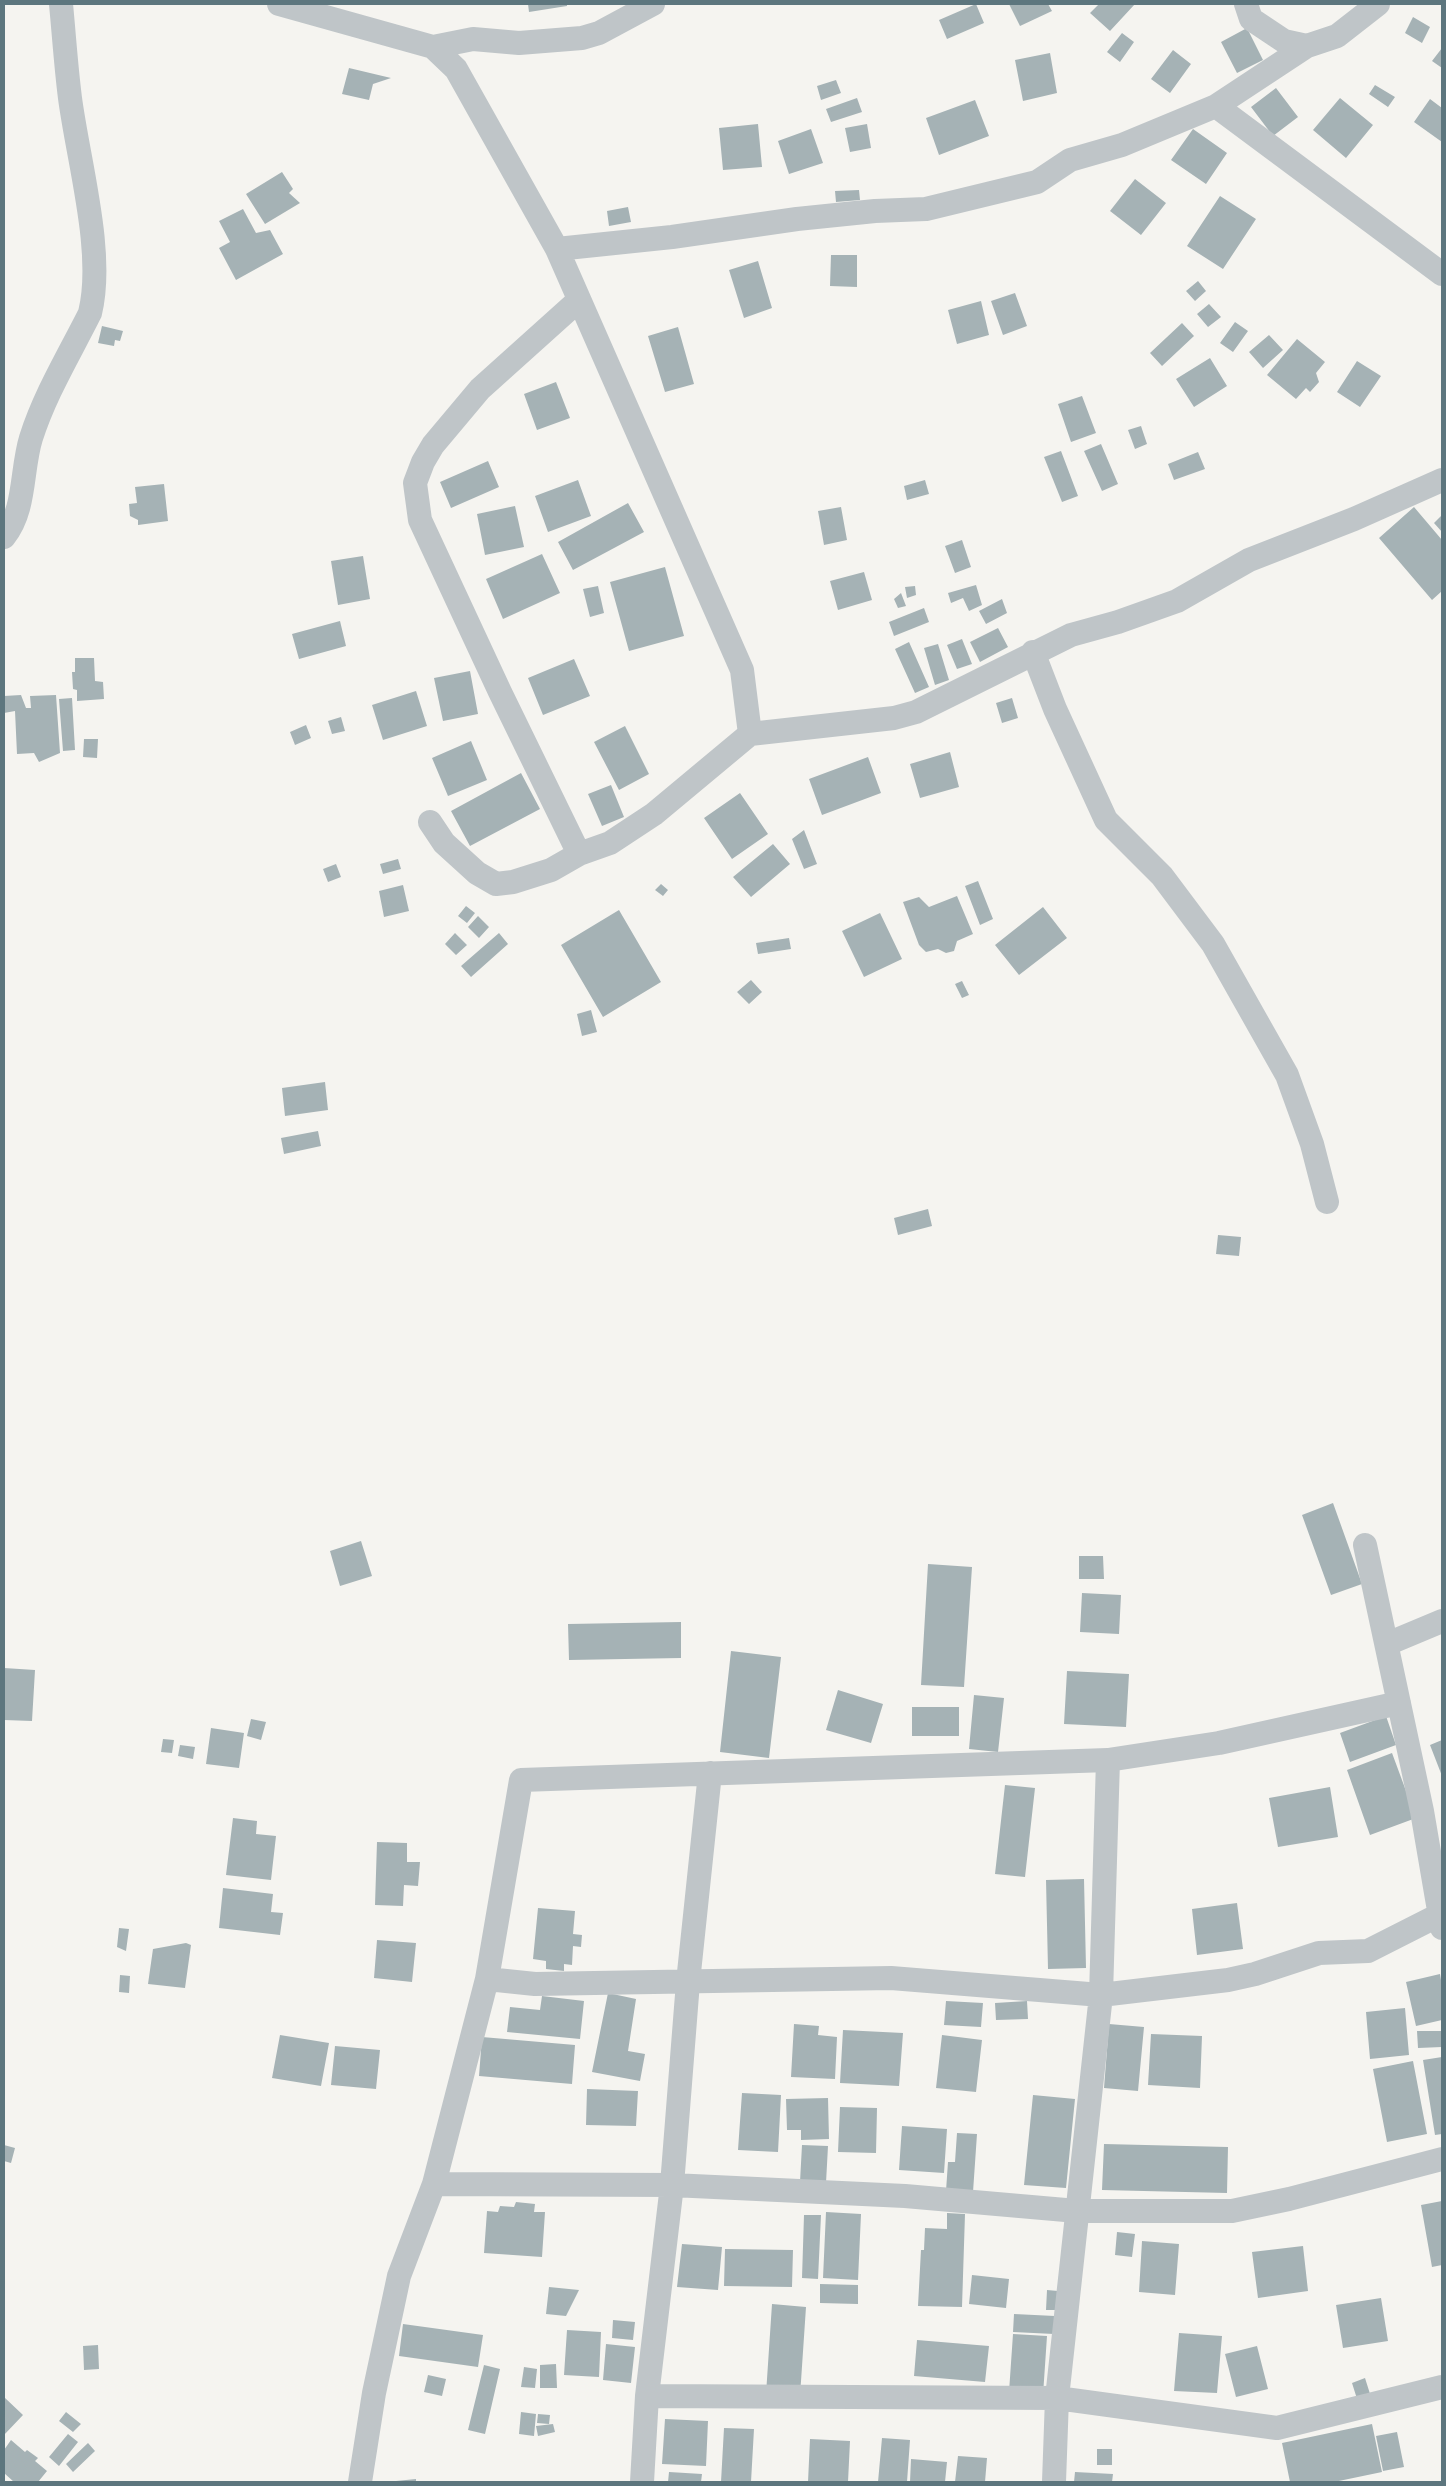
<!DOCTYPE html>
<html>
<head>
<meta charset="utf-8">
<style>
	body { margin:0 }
	#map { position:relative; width:1446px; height:2486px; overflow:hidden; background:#f5f4f0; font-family:Cabin,sans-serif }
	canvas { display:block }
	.frame { position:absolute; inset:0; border:5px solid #5d767e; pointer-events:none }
</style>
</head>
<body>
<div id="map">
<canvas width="1446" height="2486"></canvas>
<div class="frame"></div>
</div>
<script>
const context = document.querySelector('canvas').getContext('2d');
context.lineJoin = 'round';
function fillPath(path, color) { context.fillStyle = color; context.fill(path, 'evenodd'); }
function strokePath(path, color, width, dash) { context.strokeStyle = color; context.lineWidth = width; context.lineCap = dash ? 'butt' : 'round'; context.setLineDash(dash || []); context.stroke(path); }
const building = new Path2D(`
	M528 4H567V6L529 12Z
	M976 4 984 23 947 39 939 20Z
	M1009 4H1048L1052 11 1020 26Z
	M1099 4H1135L1110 31 1090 13Z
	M1413 17 1430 27 1422 43 1405 33Z
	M1247 28 1263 60 1237 73 1221 42Z
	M1122 33 1134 42 1120 62 1107 52Z
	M1442 48V68L1432 61Z
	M1173 50 1191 64 1170 93 1151 79Z
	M1050 53 1057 93 1023 101 1015 60Z
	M349 68 391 78 373 84 369 100 342 94Z
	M836 80 841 93 821 100 817 86Z
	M1375 85 1395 97 1388 107 1369 94Z
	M1276 88 1298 117 1273 136 1251 107Z
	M857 98 862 112 831 122 826 109Z
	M1340 98 1373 125 1346 158 1313 130Z
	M1430 99 1442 108V142L1414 122Z
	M975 100 989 136 939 155 926 118Z
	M758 124 762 167 723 170 719 128Z
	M867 124 871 148 850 152 845 128Z
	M811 129 823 163 789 174 778 141Z
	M1193 129 1227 153 1206 184 1171 160Z
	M282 172 293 189 289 193 300 203 265 224 246 194Z
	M1135 179 1166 203 1141 235 1110 211Z
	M859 190 860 200 836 202 835 191Z
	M1220 196 1256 219 1223 269 1187 246Z
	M628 207 631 222 609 226 607 211Z
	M243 209 256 233 270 230 283 254 236 280 219 248 230 242 219 221Z
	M831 255H857V287L830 286Z
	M758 261 772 308 744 318 729 270Z
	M1198 281 1206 291 1195 301 1186 291Z
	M1015 293 1027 326 1003 335 991 301Z
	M981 301 989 335 957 344 948 310Z
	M1209 304 1221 317 1208 327 1197 314Z
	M1235 322 1248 331 1233 352 1220 343Z
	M1182 323 1194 336 1162 366 1150 353Z
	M102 326 123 331 120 341 115 340 114 346 98 343Z
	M678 327 694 384 665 392 648 336Z
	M1269 335 1283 350 1263 368 1249 352Z
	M1297 339 1325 362 1316 373 1319 382 1310 392 1306 388 1296 399 1267 375Z
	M1210 358 1227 386 1194 407 1176 379Z
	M1357 361 1381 376 1360 407 1337 392Z
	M556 382 570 418 537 430 524 394Z
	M1082 396 1096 433 1071 442 1058 404Z
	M1141 426 1147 444 1135 449 1128 430Z
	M1101 444 1118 484 1102 491 1084 451Z
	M1061 451 1078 496 1062 502 1044 457Z
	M1198 452 1205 469 1174 480 1168 464Z
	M488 461 499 487 451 508 440 482Z
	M578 480 591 516 548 532 535 496Z
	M925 480 929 494 907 500 904 486Z
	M164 484 168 521 138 525V520L130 516 129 504 137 503 135 487Z
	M628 503 644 532 573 570 558 542Z
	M515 506 524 547 485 555 477 514Z
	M841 507 847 540 824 545 818 511Z
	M1414 507 1442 540V591L1432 600 1379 538Z
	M1442 515V532L1434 523Z
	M962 540 971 567 955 573 945 546Z
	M542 554 560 593 503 619 486 579Z
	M363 556 370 599 338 605 331 561Z
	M665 567 684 636 629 651 610 582Z
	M864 572 872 600 838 610 830 581Z
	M976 585 982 605 969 611 963 598 951 603 948 593Z
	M598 586 604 613 590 617 583 589Z
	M915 586 916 595 907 598 905 587Z
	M901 593 906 606 898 608 894 599Z
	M1002 599 1007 613 986 624 979 611Z
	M924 608 929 622 894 636 889 622Z
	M340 621 346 646 299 659 292 634Z
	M998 628 1008 647 980 662 970 642Z
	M962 639 972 664 957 669 947 645Z
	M909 642 929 687 915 693 895 649Z
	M938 644 949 680 935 685 924 648Z
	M75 658H94L95 681 103 682 104 699 77 701V690L73 689 72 672H75Z
	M574 659 590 696 543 715 528 678Z
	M470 671 478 714 443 721 434 678Z
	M416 691 427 726 383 740 372 705Z
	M21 695 26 708H31L30 696 56 695 60 753 39 762 34 753 17 754 15 711 4 713V696Z
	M72 698 75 750 63 751 59 699Z
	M1012 698 1018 718 1002 723 996 703Z
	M341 717 345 731 332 734 328 721Z
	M306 725 311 738 295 745 290 732Z
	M625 726 649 774 619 790 594 742Z
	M84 739H98L97 758 83 757Z
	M471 741 487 780 448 796 432 758Z
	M950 752 959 787 920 798 910 764Z
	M868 757 881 793 822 815 809 779Z
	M521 773 540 809 470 846 451 811Z
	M611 785 624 817 602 826 588 794Z
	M740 793 768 834 732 859 704 818Z
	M804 830 817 864 804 869 792 839Z
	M773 844 790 864 751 897 733 877Z
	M398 859 401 869 383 874 380 864Z
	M336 864 341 877 328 882 323 869Z
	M978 881 993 919 980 925 965 886Z
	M661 884 668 890 663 896 655 890Z
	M403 885 409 911 384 917 379 891Z
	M957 896 973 934 957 941 954 951 946 953 938 949 926 952 919 945 903 902 919 897 929 907Z
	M466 906 475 913 467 923 458 916Z
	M1043 907 1067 938 1019 975 995 945Z
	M619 910 661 982 603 1017 561 945Z
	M880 913 902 959 864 977 842 931Z
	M478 916 489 927 479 938 468 927Z
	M455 933 467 945 456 955 445 944Z
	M499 933 508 944 471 977 461 966Z
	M789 938 791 949 758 954 756 943Z
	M751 980 762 992 749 1004 737 992Z
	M962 981 969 995 962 998 955 984Z
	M591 1010 597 1032 582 1036 577 1014Z
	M325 1082 328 1110 285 1116 282 1088Z
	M318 1131 321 1146 284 1154 281 1138Z
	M928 1209 932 1226 898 1235 894 1218Z
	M1218 1235 1241 1237 1239 1256 1216 1254Z
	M1333 1503 1362 1584 1331 1595 1302 1515Z
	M361 1541 372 1576 340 1586 330 1551Z
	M1079 1556H1103L1104 1579H1079Z
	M928 1564 972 1567 964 1687 921 1685Z
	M1082 1593 1121 1595 1119 1634 1080 1632Z
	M681 1622V1658L569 1660 568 1624Z
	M731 1651 781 1657 769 1758 720 1752Z
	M4 1668 35 1670 32 1721 4 1720Z
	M1067 1671 1129 1674 1126 1727 1064 1724Z
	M838 1690 883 1704 871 1743 826 1730Z
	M974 1695 1004 1698 998 1752 969 1749Z
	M912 1707H959V1736H912Z
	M1386 1716 1396 1745 1350 1762 1340 1733Z
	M251 1719 266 1722 261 1740 247 1736Z
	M211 1728 244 1733 239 1768 206 1764Z
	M163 1739 174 1740 172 1753 161 1752Z
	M1442 1740V1776L1430 1745Z
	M180 1745 195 1747 193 1759 178 1756Z
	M1392 1753 1416 1818 1370 1835 1347 1770Z
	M1005 1785 1035 1788 1025 1877 995 1874Z
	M1330 1787 1338 1837 1278 1847 1269 1798Z
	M233 1818 257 1821 256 1834 276 1836 271 1880 226 1875Z
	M377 1842 407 1843V1862H420L418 1886 404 1885 403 1906 375 1905Z
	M1084 1879 1086 1968 1048 1969 1046 1880Z
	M223 1888 273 1894 271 1912 283 1913 280 1935 219 1928Z
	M1237 1903 1243 1949 1197 1955 1192 1909Z
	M538 1908 575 1911 573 1934 582 1935 581 1947 573 1946 572 1965 564 1964V1971L546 1969V1961L533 1959Z
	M119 1928 129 1929 126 1951 117 1947Z
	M377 1940 416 1943 412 1982 374 1978Z
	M186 1943 191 1945 185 1988 148 1984 153 1949Z
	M1440 1974 1442 1986V2020L1416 2026 1406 1982Z
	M120 1975 130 1976 129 1993 119 1992Z
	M608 1993 636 1999 628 2051 645 2054 640 2081 592 2072Z
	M542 1996 584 2001 580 2039 507 2032 510 2007 540 2010Z
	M946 2001 983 2003 981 2027 944 2025Z
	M1027 2001 1028 2019 996 2020 995 2003Z
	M1405 2008 1409 2055 1370 2059 1366 2012Z
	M794 2024 819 2026 818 2035 837 2037 835 2079 791 2077Z
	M1109 2024 1144 2027 1138 2091 1104 2088Z
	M843 2030 903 2033 899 2086 840 2083Z
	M1417 2031H1442V2047L1418 2048Z
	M1151 2034 1202 2036 1200 2088 1148 2085Z
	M280 2035 329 2043 321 2086 272 2078Z
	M942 2035 982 2040 976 2092 936 2088Z
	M482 2037 575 2045 572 2084 479 2076Z
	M335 2046 380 2050 376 2089 331 2085Z
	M1442 2057V2134L1435 2135 1423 2060Z
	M1413 2061 1427 2134 1387 2142 1373 2069Z
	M587 2089 638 2091 636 2126 586 2125Z
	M742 2093 781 2095 778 2152 738 2150Z
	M1033 2095 1075 2099 1066 2188 1024 2185Z
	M828 2098 829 2139 801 2140V2130H787L786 2099Z
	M840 2107 877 2108 876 2153 838 2152Z
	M902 2126 947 2129 944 2173 899 2170Z
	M957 2133 977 2134 973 2192 946 2191 948 2162H955Z
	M1104 2144 1228 2147 1227 2193 1102 2190Z
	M4 2145 15 2148 11 2163 4 2161Z
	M802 2145 828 2146 826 2183 800 2182Z
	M1442 2201V2265L1432 2267 1421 2205Z
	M516 2202 535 2204 534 2212H545L542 2257 484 2253 487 2211 498 2212 500 2206 514 2207Z
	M826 2212 861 2214 858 2280 823 2278Z
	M947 2213 965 2214 962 2307 918 2306 921 2250H924L925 2228 947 2229Z
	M804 2215H821L818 2279 802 2278Z
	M1117 2232 1135 2234 1132 2257 1115 2255Z
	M1142 2241 1179 2244 1175 2295 1139 2292Z
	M682 2244 722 2247 718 2290 677 2287Z
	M1303 2246 1308 2291 1258 2298 1252 2252Z
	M725 2249 793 2250 792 2287 724 2286Z
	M972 2275 1009 2279 1006 2308 969 2304Z
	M820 2284 858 2285V2304L820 2303Z
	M549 2287 579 2290 566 2316 546 2314Z
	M1047 2290 1058 2291V2310H1046Z
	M1381 2298 1388 2341 1343 2348 1336 2305Z
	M772 2304 806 2307 800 2396 766 2394Z
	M1014 2314 1055 2316 1054 2334 1013 2332Z
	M613 2320 635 2322 633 2340 612 2338Z
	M403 2324 483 2335 478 2367 399 2356Z
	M567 2330 601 2332 599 2377 564 2375Z
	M1179 2333 1222 2336 1217 2393 1174 2391Z
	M1013 2334 1047 2336 1043 2395 1009 2392Z
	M917 2340 989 2346 985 2382 914 2376Z
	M606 2344 635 2347 631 2383 603 2380Z
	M98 2345 99 2369 84 2370 83 2346Z
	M1257 2346 1268 2389 1236 2397 1225 2354Z
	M556 2364 557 2388H540V2365Z
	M484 2365 500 2369 485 2434 468 2430Z
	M524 2367 537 2369 535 2388 521 2387Z
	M428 2375 446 2379 442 2396 424 2392Z
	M1365 2378 1371 2397 1358 2402 1352 2383Z
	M4 2397 23 2415 4 2435Z
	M66 2412 81 2424 73 2432 59 2421Z
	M521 2412 536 2414 534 2436 519 2434Z
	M538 2414 550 2415 549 2424 537 2423Z
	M665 2419 708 2421 706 2466 662 2464Z
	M553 2424 555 2432 538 2436 536 2426Z
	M1372 2424 1382 2472 1334 2482H1290L1282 2443Z
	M724 2428 754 2429 751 2482H721Z
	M1397 2432 1404 2467 1383 2471 1376 2436Z
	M68 2434 78 2442 59 2466 49 2457Z
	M882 2438 910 2440 907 2482H878Z
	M810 2439 850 2441 848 2482H808Z
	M11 2440 25 2452 27 2450 38 2458 35 2461 47 2471 38 2482H14L4 2473V2450Z
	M88 2443 95 2451 73 2472 66 2464Z
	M1097 2449H1112V2465H1097Z
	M958 2456 987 2458 985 2482H955Z
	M911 2459 947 2462 945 2482H910Z
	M669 2472 702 2474 701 2482H668Z
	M1075 2472 1113 2474 1112 2482H1074Z
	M416 2479V2482H396V2481Z`);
const street = new Path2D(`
	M279 4 433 47 456 69 557 249 742 670 750 734
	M1246 4 1251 19 1284 41 1307 46
	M433 47 473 39 519 43 582 38 599 33 653 4
	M1216 106 1442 274
	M557 249 672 237 797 219 875 211 926 209 1037 182 1070 160 1122 145 1216 106 1307 46 1337 36 1378 4
	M579 300 480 389 433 445 423 462 415 483 420 520 500 692 579 854
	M4 537C26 510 21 470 31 438 45 394 69 355 90 313 105 253 78 160 70 98 66 67 64 35 61 4
	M1033 652 1055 709 1106 820 1162 876 1213 944 1287 1075 1312 1144 1327 1202
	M430 822 444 843 477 873 496 884 513 882 551 870 579 854 610 843 654 814 750 734 894 718 916 712 1071 635 1118 622 1177 601 1249 560 1354 519 1442 480
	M1365 1545 1422 1811 1442 1928
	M1387 1644 1442 1621
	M487 1979 535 1984 891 1978 1101 1995 1228 1980 1255 1974 1319 1953 1368 1951 1439 1915
	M434 2184 672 2185 905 2196 1077 2211H1232L1289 2199 1442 2159
	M647 2396 1057 2398 1277 2428 1442 2387
	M360 2482 374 2393 399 2276 434 2184 487 1979 521 1780 1108 1760 1219 1743 1399 1703
	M642 2482 647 2396 672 2185 688 1982 710 1773
	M1054 2482 1057 2398 1101 1995 1108 1760`);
fillPath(building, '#a5b2b5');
strokePath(street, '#bfc5c8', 24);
</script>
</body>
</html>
